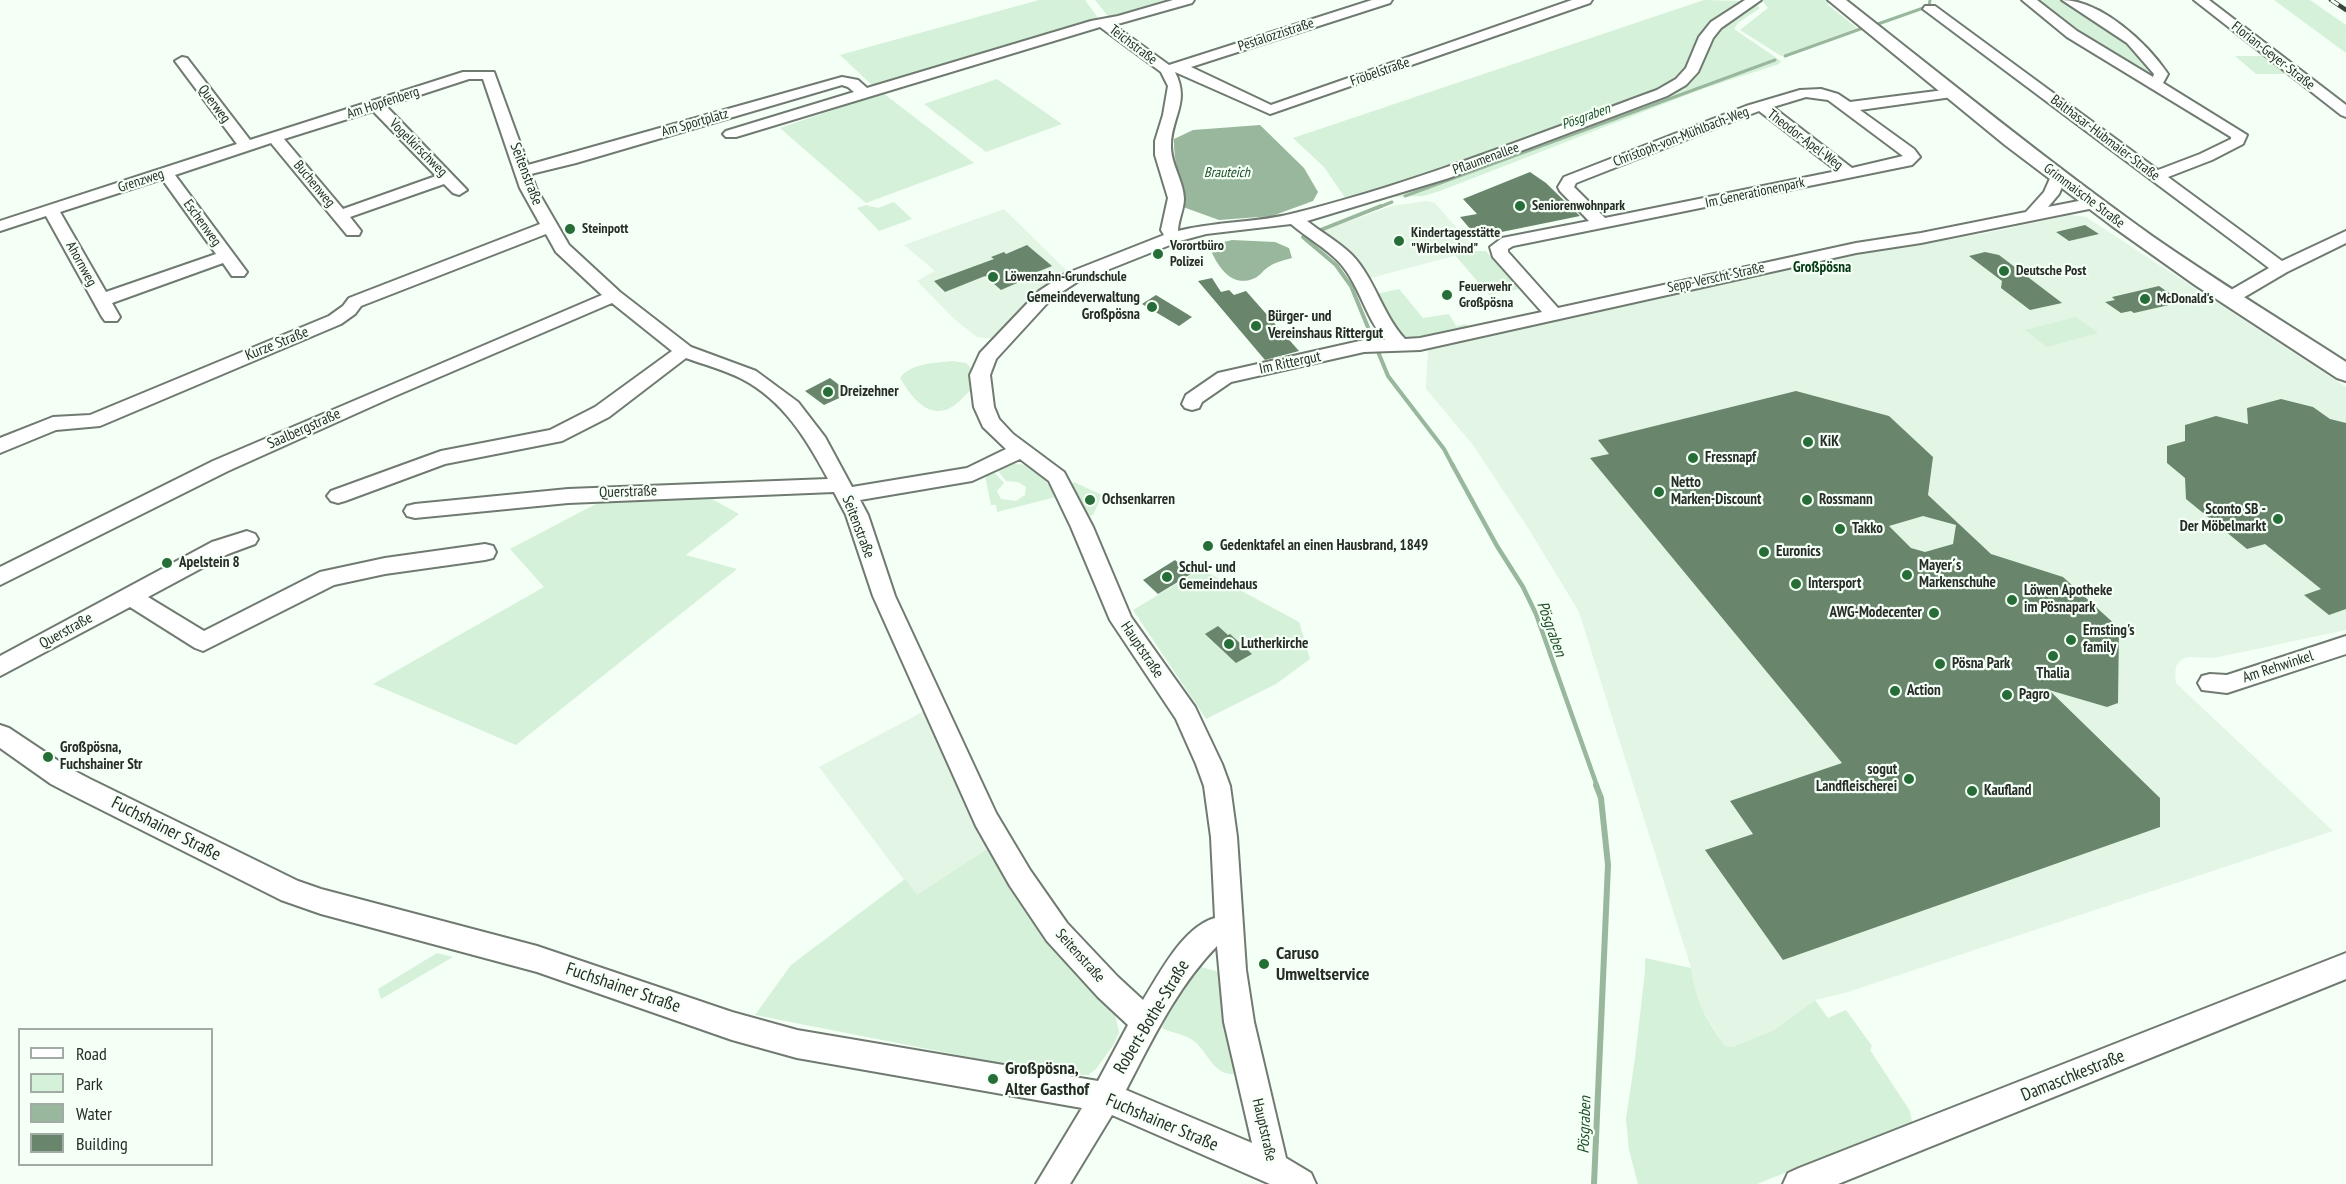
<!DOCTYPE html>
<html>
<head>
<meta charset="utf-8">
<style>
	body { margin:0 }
	#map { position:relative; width:2346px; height:1184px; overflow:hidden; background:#f4fff5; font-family:"PT Sans Narrow",sans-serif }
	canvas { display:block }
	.legend { position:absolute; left:18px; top:1028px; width:195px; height:138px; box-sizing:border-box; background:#f4fff5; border:2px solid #a2aba3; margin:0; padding:8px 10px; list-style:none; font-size:18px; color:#272c28 }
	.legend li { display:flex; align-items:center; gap:12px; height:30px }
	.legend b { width:30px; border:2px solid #a2aba3 }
</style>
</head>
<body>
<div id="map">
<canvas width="2346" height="1184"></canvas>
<ul class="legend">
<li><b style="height:8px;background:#fff"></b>Road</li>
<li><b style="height:16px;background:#d5f1d9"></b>Park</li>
<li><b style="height:16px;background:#99b79d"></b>Water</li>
<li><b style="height:16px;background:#69866d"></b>Building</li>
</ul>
</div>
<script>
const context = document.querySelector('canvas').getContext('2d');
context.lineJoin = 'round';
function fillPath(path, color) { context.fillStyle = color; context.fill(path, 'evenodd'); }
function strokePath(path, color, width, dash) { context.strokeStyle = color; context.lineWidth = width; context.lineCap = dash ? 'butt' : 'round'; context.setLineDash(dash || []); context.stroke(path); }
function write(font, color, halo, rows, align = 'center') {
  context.font = font + ' "PT Sans Narrow",sans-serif'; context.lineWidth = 4.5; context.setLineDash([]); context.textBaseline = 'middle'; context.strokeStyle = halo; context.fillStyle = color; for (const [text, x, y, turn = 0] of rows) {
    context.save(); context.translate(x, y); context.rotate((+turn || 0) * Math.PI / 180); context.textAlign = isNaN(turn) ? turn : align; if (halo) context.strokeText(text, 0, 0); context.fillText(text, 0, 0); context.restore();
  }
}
const built = new Path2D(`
	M1426 201 1435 203 1476 250 1367 279 1319 232 1392 206Z
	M1004 209 1069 273 1037 290 993 338H984L977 337 954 319 917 281 935 271 904 245Z
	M2070 215 2086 217 2346 387V630L2214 658 2189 657 2182 659 2176 666 2175 675 2176 683 2333 831 1845 993 1815 1000 1774 1030 1732 1047 1725 1046 1701 1008 1694 993 1691 968 1579 612 1530 531 1473 445 1426 389 1428 349 1853 255 1982 234Z
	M926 710 987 849 916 896 819 767Z`);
const green = new Path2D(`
	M1039 0H1085L1098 18 1095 22 875 88 840 55Z
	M1095 0H1182L1111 20Z
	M1704 0 1740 1 1702 31 1690 64 1679 78 1660 90 1432 175 1346 199 1324 167 1293 138Z
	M1762 0H1827L1833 3 1827 4 1857 28 1781 56 1740 30 1768 8Z
	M2032 0H2066L2116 31 2155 68V77L2150 78 2076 34Z
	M2274 0H2310L2346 25V53Z
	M1754 3 1760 8 1738 23 1734 29 1781 61 1779 64 1702 89 1440 191 1423 196 1382 197 1322 217 1319 215 1676 89 1713 33Z
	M2235 56H2263L2286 74H2256Z
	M997 79 1062 124 986 152 924 104Z
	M883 93 974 163 866 203 780 128Z
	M894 202 912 219 879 231 857 208 866 205 878 208Z
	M1476 251H1486L1519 289 1489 295 1455 255Z
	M1399 289 1423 318 1449 314 1456 326 1466 324 1470 328C1447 333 1411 348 1392 329 1384 321 1380 304 1376 294Z
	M2076 317 2098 333 2047 347 2025 330Z
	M952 361 966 363 973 370 970 391C963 397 956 406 948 409 925 418 910 394 900 378 911 363 935 363 952 361Z
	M1014 464C1036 463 1046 478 1056 497L997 512 996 505H991L985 476 995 473 1004 483 997 491 1001 499 1016 501 1025 495 1026 487 1018 482 1006 481 998 471Z
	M1074 482 1102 495 1093 515 1088 516 1072 484Z
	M719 493 710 498 739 514 686 555 737 569 516 745 373 684 544 587 510 549 611 496Z
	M1201 569 1299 622 1310 659 1276 684 1206 719 1133 610Z
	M987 849 1024 906 1115 1014 1119 1032 1114 1044 1096 1069 1088 1075H1079L999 1063 755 1015 791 965 905 879 917 895Z
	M437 953 453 957 381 999 378 989Z
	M1645 958 1691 968C1695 1002 1706 1018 1725 1046L1732 1047 1774 1030 1815 1000 1828 1018 1846 1010 1872 1046 1870 1050 1910 1111 1912 1122 1757 1184H1638L1629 1150 1626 1119 1635 1058 1645 972Z
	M1194 965 1219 972 1238 1074C1213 1077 1209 1053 1194 1041 1185 1034 1172 1033 1162 1028L1170 1006Z`);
const water = new Path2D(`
	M1260 125 1304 168 1318 192 1313 201 1272 216 1219 220 1183 207C1183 183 1173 163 1174 139L1193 130Z
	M1232 240 1275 242 1289 248 1292 258C1285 260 1276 262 1270 266 1264 269 1261 275 1255 278 1234 288 1220 270 1212 253L1216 244Z`);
const streamFar3 = new Path2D(`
	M1875 25 1929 6 1930 0
	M1785 56 1863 28
	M1405 196 1775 60
	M1377 208 1392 202`);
const streamFar2 = new Path2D(`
	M1381 206 1303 237 1336 265 1351 286 1388 376 1444 449 1453 466`);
const streamFar1 = new Path2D(`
	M1452 464 1497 546 1523 587 1536 614 1597 786`);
const stream = new Path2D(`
	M1594 1184 1608 865 1601 798 1596 785`);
const building = new Path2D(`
	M1530 172 1546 183 1580 216 1477 237 1460 217 1477 214 1463 199Z
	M2085 225 2099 234 2069 241 2056 232Z
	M1027 245 1052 266 1015 281 1017 283 1001 290 985 276 945 292 934 281 994 259 991 257 1004 252 1006 254Z
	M1985 252 1999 255 2062 303 2030 310 2001 288 2002 281 1969 256Z
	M1212 278 1221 292 1229 290 1234 295 1246 291 1299 351 1265 360 1198 281Z
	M2159 286 2182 302 2134 313 2131 311 2121 313 2105 302 2115 300 2112 297Z
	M1156 295 1192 317 1179 326 1142 304Z
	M830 378 850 393 824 405 805 391Z
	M1796 391 1889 416 1933 457 1928 495 1991 554 2063 577 2119 628 2118 703 2107 707 2049 690 2160 798V827L1783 960 1705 850 1753 834 1730 801 1842 763 1590 458 1609 454 1598 440ZM1923 516 1956 525 1953 544 1925 552 1911 548 1889 526Z
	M2281 399 2313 407 2330 419 2346 423V609L2329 615 2304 595 2321 589 2265 544 2247 549 2186 499 2185 478 2167 463V446L2185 441V425L2216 416 2248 424 2247 408Z
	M1175 560 1191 574 1158 594 1143 580Z
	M1218 626 1228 635 1230 634 1252 654 1236 663 1205 634Z`);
const minor = new Path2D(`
	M1173 0H1194L1192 3 1114 25 1169 65 1372 0H1392L1390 3 1191 67 1271 105 1572 0H1592L1590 3 1270 114 1175 72C1190 102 1172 116 1171 144 1170 164 1184 181 1184 199 1184 209 1178 221 1178 231 1217 221 1258 223 1295 213 1419 182 1537 134 1657 90L1676 79 1686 68 1699 37 1711 22 1745 0H1761L1721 28 1713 38 1698 72 1686 85 1667 96 1449 178 1307 221C1321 232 1339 242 1352 255 1375 279 1382 314 1405 339L1420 338 1542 312 1493 257 1490 247 1502 238 1589 221 1560 191 1558 187 1564 177 1746 106 1800 90 1821 89 1838 94 1850 102 1952 89 1959 93 1952 97 1860 110 1914 149 1920 157 1912 165 1513 246 1508 249V252L1558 308 1856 243 1921 233 2026 212 2044 192 2052 174 2058 172 2066 177 2059 194 2048 207 2094 198 2102 203 2094 208 1921 243 1856 253 1420 350 1364 352 1231 382 1202 402 1199 408 1192 410 1185 408 1182 404 1186 395 1218 373 1364 340H1385C1365 317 1360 285 1339 262 1326 248 1306 237 1291 224L1206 234 1180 241 1077 282 1051 299 996 359 990 375 994 407 999 419 1013 434 1064 472 1093 527 1131 617 1195 707 1222 764 1230 786 1237 837 1246 970 1254 1022 1286 1158 1311 1173 1316 1184H1270L1112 1115 1070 1184H1036L1082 1108 797 1058 732 1040 537 972 321 914 281 900 72 795 51 784 0 748V725L9 728 69 768 90 779 298 881 321 889 537 946 732 1012 797 1030 1098 1081 1128 1025 1098 997 1047 941 1010 886 976 826 873 596 846 515 834 492 568 503 415 518 407 516 404 511 407 506 415 504 568 489 828 479C807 440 784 401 742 379 725 370 705 365 686 358L609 417 562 441 445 464 345 501 338 503 331 501 327 496 331 491 441 451 550 430 595 407 672 351 612 303 395 396 228 471 0 585V567L213 461 602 295 556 252 546 234 361 306 355 314 341 324 100 426 56 430 0 453V438L53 417 90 415 329 316 343 306 349 298 540 224 520 188 483 79H469L386 106 467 190 459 195 453 193 444 184 350 217 361 231 359 235H347L271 143 175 175 247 272 244 276H232L223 263 112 303 120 317 117 321H105L102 317 46 216 0 231V221L237 144 175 61 182 57 187 58 250 140 463 72H494L528 165 842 77 858 80 867 88 1091 21 1118 16ZM1100 27 1161 72 1168 86 1163 115 1155 141V155L1168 198 1161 230 1164 235 1065 274 1039 291 980 353 970 375 974 407 983 427 1006 449 967 468 852 487 825 437 798 402 756 371 691 347 620 292 569 245 536 188 531 174 576 163 842 85 848 87 854 92 726 131 723 134 726 137H736ZM1806 97 1828 100 1903 156 1852 168 1773 107ZM373 111 436 176 343 209 284 139ZM1759 111 1837 171 1605 218 1574 187 1576 183ZM162 179 216 254 106 292 60 212ZM1020 459 1049 481 1071 527 1110 620 1176 719 1196 764 1204 786 1211 837 1215 918C1183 927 1160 973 1143 1000L1118 977 1067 923 1030 870 996 813 895 596 868 515 860 500 972 481ZM1217 946 1224 1022 1252 1143 1126 1090C1152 1040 1177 987 1217 946Z
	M2022 0H2037L2077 31 2153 77 2154 74 2127 43 2062 0C2101 0 2147 43 2168 74L2163 83 2247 135 2243 144 2212 160 2168 177 2282 261 2346 231V243L2287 272 2236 302H2224L2221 298 2224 294 2269 268 1923 9 1925 6H1935L2158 170 2200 154 2231 139V137L2067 37Z
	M2194 0H2209L2346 105V117L2341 115Z
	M247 531 255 534 258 539 255 544 228 554 148 597 204 631 320 572 385 558 485 544 493 546 496 552 493 558 485 560 385 574 334 585 203 651 195 648 130 607 0 676V656L212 542Z
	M2346 636V654L2227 693 2202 690 2198 683 2202 676 2210 674 2227 675Z
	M2346 953V979L1838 1184H1783L1788 1173 1799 1168Z`);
const major = new Path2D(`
	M1828 0H1846C1948 80 2047 161 2152 236 2215 280 2281 320 2346 362V381L2337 378 2195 285 2112 226 2005 145Z`);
const rail = new Path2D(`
	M2331 0 2346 10`);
const markers = [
	[1520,206,6,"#276d38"],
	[570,229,6,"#276d38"],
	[1399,241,6,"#276d38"],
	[1158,254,6,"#276d38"],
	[2004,271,6,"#276d38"],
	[993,277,6,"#276d38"],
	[1447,295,6,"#276d38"],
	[2145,299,6,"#276d38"],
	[1152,307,6,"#276d38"],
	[1256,326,6,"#276d38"],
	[828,392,6,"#276d38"],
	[1808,442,6,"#276d38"],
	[1693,458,6,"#276d38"],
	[1659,492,6,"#276d38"],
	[1090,500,6,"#276d38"],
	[1807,500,6,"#276d38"],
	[2278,519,6,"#276d38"],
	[1840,529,6,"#276d38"],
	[1208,546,6,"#276d38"],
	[1764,552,6,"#276d38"],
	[167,563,6,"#276d38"],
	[1907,575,6,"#276d38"],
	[1167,577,6,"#276d38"],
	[1796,584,6,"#276d38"],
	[2012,600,6,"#276d38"],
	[1934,613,6,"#276d38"],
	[2071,640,6,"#276d38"],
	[1229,644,6,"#276d38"],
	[2053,656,6,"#276d38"],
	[1940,664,6,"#276d38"],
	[1895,691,6,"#276d38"],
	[2007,695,6,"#276d38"],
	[48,757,6,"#276d38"],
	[1909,779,6,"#276d38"],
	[1972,791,6,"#276d38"],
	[1264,964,6,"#276d38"],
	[993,1079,6,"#276d38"]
];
const farStreetnames = [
	["Pestalozzistraße",1276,35,-18],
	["Teichstraße",1133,45,37],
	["Florian-Geyer-Straße",2273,56,38],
	["Fröbelstraße",1380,72,-19],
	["Am Hopfenberg",383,103,-18],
	["Querweg",214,104,53],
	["Am Sportplatz",695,123,-16],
	["Christoph-von-Mühlbach-Weg",1681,137,-21],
	["Balthasar-Hubmaier-Straße",2105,138,37],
	["Theodor-Apel-Weg",1805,140,37],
	["Vogelkirschweg",418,148,45],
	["Pflaumenallee",1486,159,-20],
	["Grenzweg",141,181,-18],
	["Buchenweg",314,184,50],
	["Im Generationenpark",1755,193,-12],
	["Grimmaische Straße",2084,196,37],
	["Eschenweg",202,223,54],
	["Ahornweg",81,264,61],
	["Sepp-Verscht-Straße",1716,278,-12]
];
const farWaternames = [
	["Pösgraben",1586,117,-20],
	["Brauteich",1227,173]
];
const farPoinames = [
	["Seniorenwohnpark",1532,206],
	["Steinpott",582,229],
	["Kindertagesstätte",1411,233],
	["\"Wirbelwind\"",1411,249],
	["Vorortbüro",1170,246],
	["Polizei",1170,262],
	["Deutsche Post",2016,271],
	["Löwenzahn-Grundschule",1005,277],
	["Feuerwehr",1459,287],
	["Großpösna",1459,303],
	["McDonald's",2157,299]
];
const streetNames = [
	["Seitenstraße",526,174,69],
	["Kurze Straße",277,344,-22],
	["Im Rittergut",1290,363,-12],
	["Saalbergstraße",304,429,-24],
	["Querstraße",628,492,-2],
	["Seitenstraße",858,527,69],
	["Querstraße",66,631,-29],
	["Hauptstraße",1142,650,56],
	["Am Rehwinkel",2278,667,-18],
	["Seitenstraße",1080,956,48],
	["Hauptstraße",1264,1130,77]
];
const farQuarternames = [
	["Großpösna",1822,268]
];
const poiNames = [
	["Gemeindeverwaltung",1140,298,"right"],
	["Großpösna",1140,315,"right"],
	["Bürger- und",1268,317],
	["Vereinshaus Rittergut",1268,334],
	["Dreizehner",840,392],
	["KiK",1820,442],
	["Fressnapf",1705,458],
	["Netto",1671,483],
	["Marken-Discount",1671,500],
	["Ochsenkarren",1102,500],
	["Rossmann",1819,500],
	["Sconto SB -",2266,510,"right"],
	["Der Möbelmarkt",2266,527,"right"],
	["Takko",1852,529],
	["Gedenktafel an einen Hausbrand, 1849",1220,546],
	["Euronics",1776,552],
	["Apelstein 8",179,563],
	["Mayer´s",1919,566],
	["Markenschuhe",1919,583],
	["Schul- und",1179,568],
	["Gemeindehaus",1179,585],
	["Intersport",1808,584],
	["Löwen Apotheke",2024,591],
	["im Pösnapark",2024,608],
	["AWG-Modecenter",1922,613,"right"],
	["Ernsting's",2083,631],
	["family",2083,648],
	["Lutherkirche",1241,644],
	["Pösna Park",1952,664],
	["Thalia",2053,674,"center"],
	["Action",1907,691],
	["Pagro",2019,695],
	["Großpösna,",60,748],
	["Fuchshainer Str",60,765],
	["sogut",1897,770,"right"],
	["Landfleischerei",1897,787,"right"],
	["Kaufland",1984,791]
];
const waterNames = [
	["Pösgraben",1551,629,70],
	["Pösgraben",1585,1125,-88]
];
const nearStreetnames = [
	["Fuchshainer Straße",166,829,27],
	["Fuchshainer Straße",623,988,19],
	["Robert-Bothe-Straße",1152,1017,-59],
	["Damaschkestraße",2073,1076,-22],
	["Fuchshainer Straße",1162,1123,23]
];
const nearPoinames = [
	["Caruso",1276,954],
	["Umweltservice",1276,975],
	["Großpösna,",1005,1069],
	["Alter Gasthof",1005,1090]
];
fillPath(built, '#e3f5e5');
fillPath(green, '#d5f1d9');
fillPath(water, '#99b79d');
strokePath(streamFar3, '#99b79d', 3);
strokePath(streamFar2, '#99b79d', 4);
strokePath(streamFar1, '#99b79d', 4.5);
strokePath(stream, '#99b79d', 6);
fillPath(building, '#69866d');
strokePath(minor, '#707a71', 4);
strokePath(major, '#707a71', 4);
fillPath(minor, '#fff');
fillPath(major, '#fff');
strokePath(rail, '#3d433e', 4.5);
strokePath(rail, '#f4fff5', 3, [9]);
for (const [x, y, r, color] of markers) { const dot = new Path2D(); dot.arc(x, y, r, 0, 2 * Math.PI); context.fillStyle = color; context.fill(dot); strokePath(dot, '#f4fff5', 2); }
write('14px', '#272c28', '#f4fff5', farStreetnames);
write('italic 14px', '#1f4e2a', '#f4fff5', farWaternames);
write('bold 14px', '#272c28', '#f4fff5', farPoinames, 'left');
write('15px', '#272c28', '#f4fff5', streetNames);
write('bold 15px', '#043814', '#f4fff5', farQuarternames);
write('bold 15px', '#272c28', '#f4fff5', poiNames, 'left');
write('italic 16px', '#1f4e2a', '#f4fff5', waterNames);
write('18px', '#272c28', '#f4fff5', nearStreetnames);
write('bold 18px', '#272c28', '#f4fff5', nearPoinames, 'left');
</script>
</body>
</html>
